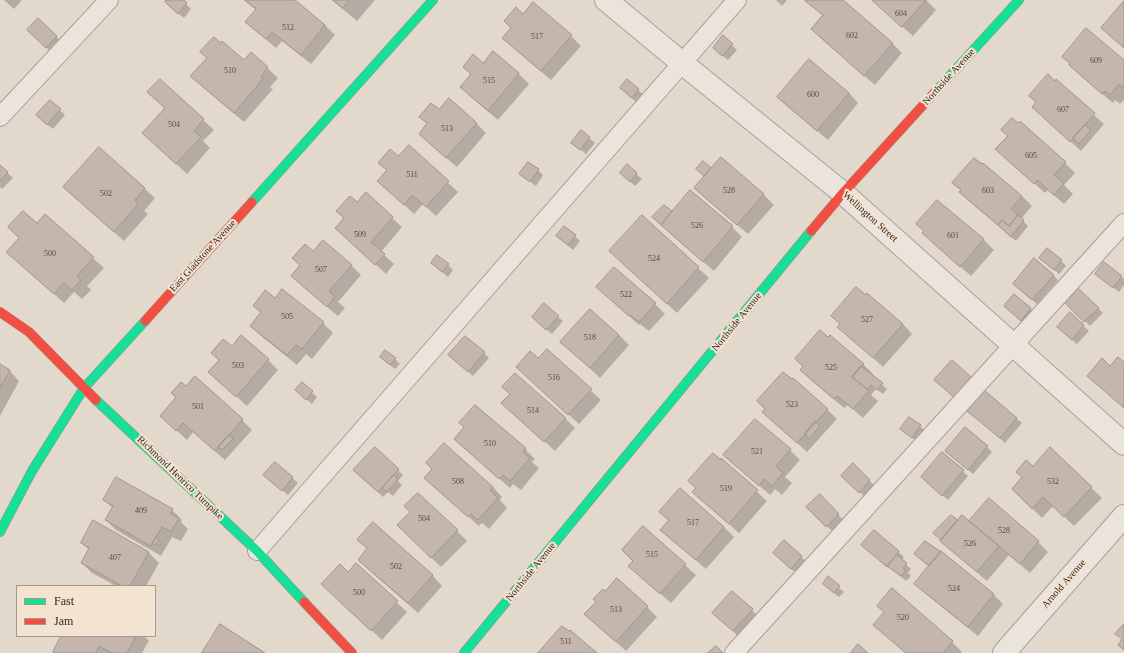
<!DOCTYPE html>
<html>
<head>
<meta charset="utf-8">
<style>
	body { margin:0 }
	#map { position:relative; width:1124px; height:653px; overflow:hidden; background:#e2d8cc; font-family:Georgia,serif }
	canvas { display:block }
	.legend { position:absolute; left:16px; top:585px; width:140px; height:52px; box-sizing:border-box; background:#f3e4d2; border:1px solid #a7988a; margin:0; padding:5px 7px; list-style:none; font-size:12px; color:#35251e }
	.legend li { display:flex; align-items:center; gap:8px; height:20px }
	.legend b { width:20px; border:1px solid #a7988a }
</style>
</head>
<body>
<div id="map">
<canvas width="1124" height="653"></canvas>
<ul class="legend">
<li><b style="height:5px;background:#16e098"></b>Fast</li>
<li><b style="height:5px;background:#f24e42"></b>Jam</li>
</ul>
</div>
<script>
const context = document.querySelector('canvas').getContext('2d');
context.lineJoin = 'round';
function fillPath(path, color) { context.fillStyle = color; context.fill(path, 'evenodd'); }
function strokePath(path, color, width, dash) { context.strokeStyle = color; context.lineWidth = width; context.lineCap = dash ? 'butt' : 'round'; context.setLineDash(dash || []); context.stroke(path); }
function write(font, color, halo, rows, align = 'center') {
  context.font = font + ' Georgia,serif'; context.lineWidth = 4; context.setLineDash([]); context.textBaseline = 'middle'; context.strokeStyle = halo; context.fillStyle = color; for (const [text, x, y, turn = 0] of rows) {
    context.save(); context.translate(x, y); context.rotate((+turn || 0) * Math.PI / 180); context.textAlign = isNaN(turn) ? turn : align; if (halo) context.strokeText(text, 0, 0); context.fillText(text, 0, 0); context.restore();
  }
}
const shadow = new Path2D(`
	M4 0H22L14 9Z
	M167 0H182L191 9 184 18 171 7Z
	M244 0H294L325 25 335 35 311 64 282 41 276 48 257 32 247 22 256 10Z
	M332 0H375L357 21Z
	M776 0H787L782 6Z
	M807 0H841L892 43 902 53 875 85 822 39 812 29 823 16 807 1Z
	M872 0H926L936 10 913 36Z
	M524 15 571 36 581 46 551 80 514 48 504 38Z
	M38 19 62 42 51 52 28 30Z
	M723 37 737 50 728 60 719 53Z
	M493 52 519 74 529 84 498 120 471 97 461 87 483 65Z
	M251 53 278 78 270 87 273 89 244 122 202 86 208 58 244 61Z
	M1064 57 1124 61V100L1120 104 1115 100 1113 103 1080 75Z
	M160 80 214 130 203 141 210 148 187 174 153 143 165 108Z
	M627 81 644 95 637 103 626 93Z
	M1056 81 1104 124 1081 151 1033 107Z
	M849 93 858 103 828 140 788 107 779 97Z
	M50 101 65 115 53 129 42 120Z
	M439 111 476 123 486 133 457 167 430 144 428 124Z
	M582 132 595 143 586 154 572 143Z
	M409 146 458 192 436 216 423 204 414 214 388 190V171L379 162 398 158Z
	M99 148 155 198 144 211 148 214 124 241 74 197Z
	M721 158 764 195 774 205 748 234 705 198V176L702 174 703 162 711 169Z
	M1007 159 1065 163 1075 173 1064 185 1073 194 1064 204 1048 190 1045 193Z
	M528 163 538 170 543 175 536 186 526 179Z
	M0 166 13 178 2 189 0 187Z
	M627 166 642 179 635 186 621 173Z
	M954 183 1022 196 1032 206 1021 219 1028 226 1016 241 970 202 960 192 961 191Z
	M690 192 732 227 742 237 714 271 672 235 654 217 664 206 672 212Z
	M366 194 402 227 381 252 394 264 386 274 336 228Z
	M937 201 984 240 994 250 971 276 933 243Z
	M45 215 104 268 87 286 91 290 82 299 74 292 64 303 7 252 37 224Z
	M642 217 709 278 677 313 620 261Z
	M557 236H575L580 241 573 250Z
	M313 252 351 265 361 275 338 302 345 308 338 316 302 286Z
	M1061 261 1066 266 1059 274 1045 262Z
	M1104 263 1124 279V285L1119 292 1101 278Z
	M448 265 453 270 448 277 437 268Z
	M1053 275 1058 280 1037 304 1019 289Z
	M597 287 655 304 665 314 649 331 640 324 639 325Z
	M1079 290 1103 313 1090 326 1066 303Z
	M1015 295 1036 314 1026 325 1010 311Z
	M275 299 323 323 333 333 312 359 306 354 297 365 261 336 251 326 262 313 254 306Z
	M1070 314 1089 331 1077 344 1063 332Z
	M558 317 563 321 552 334 538 322Z
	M903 324 912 334 883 367 839 327Z
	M619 335 629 345 600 378 562 342Z
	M232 348 268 360 278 370 247 406 209 372Z
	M547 350 601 400 579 424 527 376 538 360Z
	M484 353 489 358 473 376 455 360Z
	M395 359 400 364 395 369 386 362Z
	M796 359 863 364 873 374 872 376 887 389 883 394 876 389 871 395 878 401 863 418 848 405 844 408 811 380 801 370 804 367Z
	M0 365 10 371 19 381 0 416Z
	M302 383 317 397 312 404 301 395Z
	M984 392 1022 423 1005 443 973 415Z
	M510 394 565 418 575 428 555 451 502 403Z
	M827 409 837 419 807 452 774 422Z
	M161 416 242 420 252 430 225 460 193 432 187 440Z
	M920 426 925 431 917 442 906 433Z
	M455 439 525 449 535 459 532 462 539 468 521 490 513 484 510 488 465 449Z
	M987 447 992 452 973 474 951 456Z
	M375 448 403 475 398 481 402 485 393 496 388 492 383 497 359 474Z
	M1050 448 1102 498 1074 526 1053 506 1042 518 1013 489 1023 478 1017 472 1033 467Z
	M790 450 800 460 785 477 792 483 782 495 775 489 770 495 735 465Z
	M942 453 968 476 948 500 927 482Z
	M722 460 767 501 739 533 703 501 696 488Z
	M275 463 298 483 288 495 269 480Z
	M853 465 875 486 865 497 843 476Z
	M425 478 493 487 502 497 500 500 507 508 489 529 482 523 479 526Z
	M680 490 724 527 734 537 706 569 672 540 662 530 669 521 660 512Z
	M820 496 843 520 832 531 808 507Z
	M989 499 1038 542 1048 552 1030 573 1009 555 987 581 952 551 942 541 958 522H969Z
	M104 500 172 510 182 520 181 522 188 529 181 541 172 537 161 556 116 530 106 520 113 508Z
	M411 512 457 531 467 541 441 567 408 535Z
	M93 522 149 553 159 563 146 586H116L92 573 82 563 89 550 82 543Z
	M373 524 433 576 442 586 418 613 369 570 359 560 368 549 359 540Z
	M643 527 696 575 671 603 639 575 634 561Z
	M874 531 904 557 901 560 911 569 908 573 911 576 906 581 862 545Z
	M784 542 807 562 797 574 779 558Z
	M920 558 993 594 1003 604 978 636 926 594 916 584 930 567Z
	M356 565 407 612 382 640 332 594 348 573Z
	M828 578 844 592 839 597 829 589Z
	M892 590 952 642 962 652 961 653H905L885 635 875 625 885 612Z
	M732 592 757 615 738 636 718 617Z
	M647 607 657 617 626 651 596 624Z
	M62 636H144L149 641 142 653H55Z`);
const building = new Path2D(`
	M166 0H184L187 3 178 14 165 2Z
	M245 0H295L325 25 301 55 272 32 266 39 245 22 256 9Z
	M333 0H349L343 8Z
	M806 0H843L893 43 864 76 811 29 823 15 805 1Z
	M872 0H926L902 27Z
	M1124 1V48L1101 28Z
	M533 2 572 35 541 71 502 38 511 28 504 21 516 7 523 14Z
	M38 18 57 36 46 48 27 30Z
	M1086 28 1124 60V88L1119 84 1110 95 1105 91 1102 94 1069 65 1070 63 1062 57Z
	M723 35 733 44 722 56 713 48Z
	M214 37 221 43 222 41 244 60 251 52 268 67 261 77 263 79 234 113 190 76 207 58 200 52Z
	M493 51 519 73 488 111 460 87 471 74 463 67 473 54 483 63Z
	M809 59 849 93 817 131 777 97Z
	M1048 74 1055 81 1056 79 1095 113 1070 142 1032 107 1036 102 1029 96Z
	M160 79 204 119 194 131 201 137 176 164 142 133 165 108 147 92Z
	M627 79 639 89 632 98 620 88Z
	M449 98 477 123 446 158 419 134 427 123 419 117 431 103 439 109Z
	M50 100 61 109 47 125 36 115Z
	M1012 118 1018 123 1020 121 1066 162 1054 175 1064 183 1054 195 1037 180 1034 184 995 149 1008 136 1001 130Z
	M1085 125 1091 130 1079 144 1073 138Z
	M581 130 590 137 580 150 571 143Z
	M409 145 449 181 426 207 412 195 404 205 377 181 387 170 378 163 390 149 398 156Z
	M99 147 145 188 135 200 138 204 114 232 63 187Z
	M721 157 764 194 737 225 694 188Z
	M974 158 982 164 983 163 1022 196 1011 209 1018 215 1009 226 1002 220 998 225 959 192 961 190 952 183Z
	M703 161 711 168 704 176 696 169Z
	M528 162 539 169 530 182 519 174Z
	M627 164 637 173 630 182 620 173Z
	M0 165 8 172 0 181Z
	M690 190 733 226 703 262 661 225Z
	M366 192 393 217 371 242 385 254 375 265 335 228 344 218 336 211 350 196 357 202Z
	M937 200 984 239 960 267 922 233 924 231 916 224Z
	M664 205 672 211 661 225 652 217Z
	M23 211 37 223 45 214 94 257 77 276 81 280 72 290 64 283 54 294 6 252 19 238 8 227Z
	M642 215 699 267 667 304 609 251Z
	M1018 215 1024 220 1011 237 998 225 1002 220 1009 226Z
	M564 226 576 235 568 245 556 236Z
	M323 240 352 265 329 291 335 297 327 307 291 276 300 265 292 258 305 244 313 251Z
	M1047 248 1062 260 1054 270 1039 258Z
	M437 255 449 264 442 272 431 263Z
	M1034 258 1054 275 1032 300 1013 284Z
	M1104 262 1122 276 1113 288 1095 274Z
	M614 267 656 303 639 322 630 315 629 316 596 287Z
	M856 287 866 295 867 293 903 324 873 358 837 327 840 324 831 316Z
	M282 289 324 322 302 349 296 345 287 355 250 326 261 312 253 306 265 290 275 298Z
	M1079 289 1099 308 1084 322 1065 303Z
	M1014 294 1031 308 1021 321 1004 306Z
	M544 303 559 316 546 330 532 317Z
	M590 309 619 335 590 368 560 342Z
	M1070 312 1084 325 1072 340 1057 327Z
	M820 330 828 337 830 335 864 364 852 377 869 391 853 409 837 396 834 399 800 370 803 366 795 359Z
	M241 335 269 359 236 397 208 372 219 360 211 353 223 339 232 346Z
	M465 336 485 352 468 372 448 355Z
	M547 349 592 389 568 415 516 367 530 351 538 358Z
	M385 350 396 358 390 365 380 357Z
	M1118 357 1124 362V408L1087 376 1102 358 1110 366Z
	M952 360 972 378 955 398 934 380Z
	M0 364 10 370 0 388Z
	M861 366 883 383 877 390 871 385 867 389 852 377Z
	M783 372 792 379 793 378 828 409 797 443 762 412 765 409 757 401Z
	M515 373 566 418 544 442 501 403 510 394 502 387Z
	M195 376 243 419 215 451 183 423 176 431 160 416 176 397 171 393 181 382 186 386Z
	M302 382 313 391 306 400 295 390Z
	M984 390 1017 418 1000 438 967 411Z
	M475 405 526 448 523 452 530 458 510 481 503 475 499 479 454 439 464 427 459 423Z
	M909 417 921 425 912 438 900 429Z
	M755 419 791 449 776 466 783 473 772 486 764 479 759 486 723 455Z
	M815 421 820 426 809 439 805 434Z
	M965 427 988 446 968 470 945 451Z
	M229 435 233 439 222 450 218 447Z
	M444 443 493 487 490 490 498 498 478 520 471 514 468 517 424 478 432 469 426 463Z
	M375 447 399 469 378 492 353 470Z
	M1050 447 1092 487 1064 517 1043 497 1032 509 1012 489 1022 477 1016 472 1026 460 1033 466Z
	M942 452 964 470 942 496 921 477Z
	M713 453 721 460V458L758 490 729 524 692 492 696 488 688 481Z
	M275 462 293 477 282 491 263 475Z
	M853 463 870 480 859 493 841 476Z
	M394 475 398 479 387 492 382 488Z
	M116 477 173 509 170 513 179 518 171 532 162 527 151 546 105 520 113 506 103 500Z
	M680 488 724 527 696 560 660 530 669 520 659 512Z
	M418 493 458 530 431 558 397 525 410 512 404 506Z
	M820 494 839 514 826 527 806 507Z
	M989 498 1039 541 1020 564 969 521Z
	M951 515 958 520 941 540 933 533Z
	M962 515 999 546 977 572 940 541Z
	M93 520 149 552 130 586H122L81 563 89 548 81 543Z
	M373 522 433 575 408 603 358 560 367 548 357 540Z
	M643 526 686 564 660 594 628 566 633 561 622 550Z
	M874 530 899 551 887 567 861 545Z
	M157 536 159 538 158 541 161 543 160 546 156 543 155 546 152 544Z
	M784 540 802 556 791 569 773 553Z
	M925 541 941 552 929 566 914 554Z
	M941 551 994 594 968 627 914 584Z
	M897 555 907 563 903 568 906 570 901 576 887 566Z
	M356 563 398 601 371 631 321 584 340 564 348 572Z
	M828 576 840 586 834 593 823 584Z
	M617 578 648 606 616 642 584 614 596 602 593 599 603 589 605 591Z
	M892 588 953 641 943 653H906L873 625 884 612 877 606Z
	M732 591 753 609 733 631 712 613Z
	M220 624 265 653H202Z
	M1124 624V650L1118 645 1122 639 1115 634Z
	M562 626 569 631 570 630 597 653H538Z
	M61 636H136L127 653H112L99 646 96 653H55L53 652Z
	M858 644 868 653H851Z
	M716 646 723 653H708Z`);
const lane = new Path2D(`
	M0 117 109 0
	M257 551 737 0
	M734 653 1124 223`);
const street = new Path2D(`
	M606 0 682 63 843 193 1124 444
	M1004 653 1124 516`);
const fast = new Path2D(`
	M936 91 1019 0
	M252 202 433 0
	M96 400 257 551 304 602
	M0 532 32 471 84 388 145 321
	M464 653 811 231`);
const jam = new Path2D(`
	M811 231 843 193 936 91
	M0 312 29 332 96 400
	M145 321 252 202
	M304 602 352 653`);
const numberNames = [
	["604",901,14],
	["512",288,28],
	["602",852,36],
	["517",537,37],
	["609",1096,61],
	["510",230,71],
	["515",489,81],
	["600",813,95],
	["607",1063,110],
	["504",174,125],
	["513",447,129],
	["605",1031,156],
	["511",412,175],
	["528",729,191],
	["603",988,191],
	["502",106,194],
	["526",697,226],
	["509",360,235],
	["601",953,236],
	["500",50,254],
	["524",654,259],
	["507",321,270],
	["522",626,295],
	["505",287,317],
	["527",867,320],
	["518",590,338],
	["503",238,366],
	["525",831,368],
	["516",554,378],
	["523",792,405],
	["501",198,407],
	["514",533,411],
	["510",490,444],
	["521",757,452],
	["508",458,482],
	["532",1053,482],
	["519",726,489],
	["409",141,511],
	["504",424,519],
	["517",693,523],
	["528",1004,531],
	["526",970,544],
	["515",652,555],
	["407",115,558],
	["502",396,567],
	["524",954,589],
	["500",359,593],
	["513",616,610],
	["520",903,618],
	["511",566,642]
];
const streetNames = [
	["Northside Avenue",949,77,-48],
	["Wellington Street",870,217,42],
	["East Gladstone Avenue",203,256,-48],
	["Northside Avenue",737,322,-51],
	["Richmond Henrico Turnpike",180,478,44],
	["Northside Avenue",531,572,-51],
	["Arnold Avenue",1064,584,-49]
];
fillPath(shadow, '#0003');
fillPath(building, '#c5b6ad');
strokePath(building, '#a2948c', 1);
strokePath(lane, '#a79e95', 20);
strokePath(street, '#a79e95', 24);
strokePath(fast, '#978d85', 10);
strokePath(jam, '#978d85', 10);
strokePath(lane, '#eae4dd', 18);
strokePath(street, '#eae4dd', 22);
strokePath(fast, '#16e098', 9);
strokePath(jam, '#f24e42', 9);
write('8px', '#594942', null, numberNames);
write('10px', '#35251e', '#f3e4d2', streetNames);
</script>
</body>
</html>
